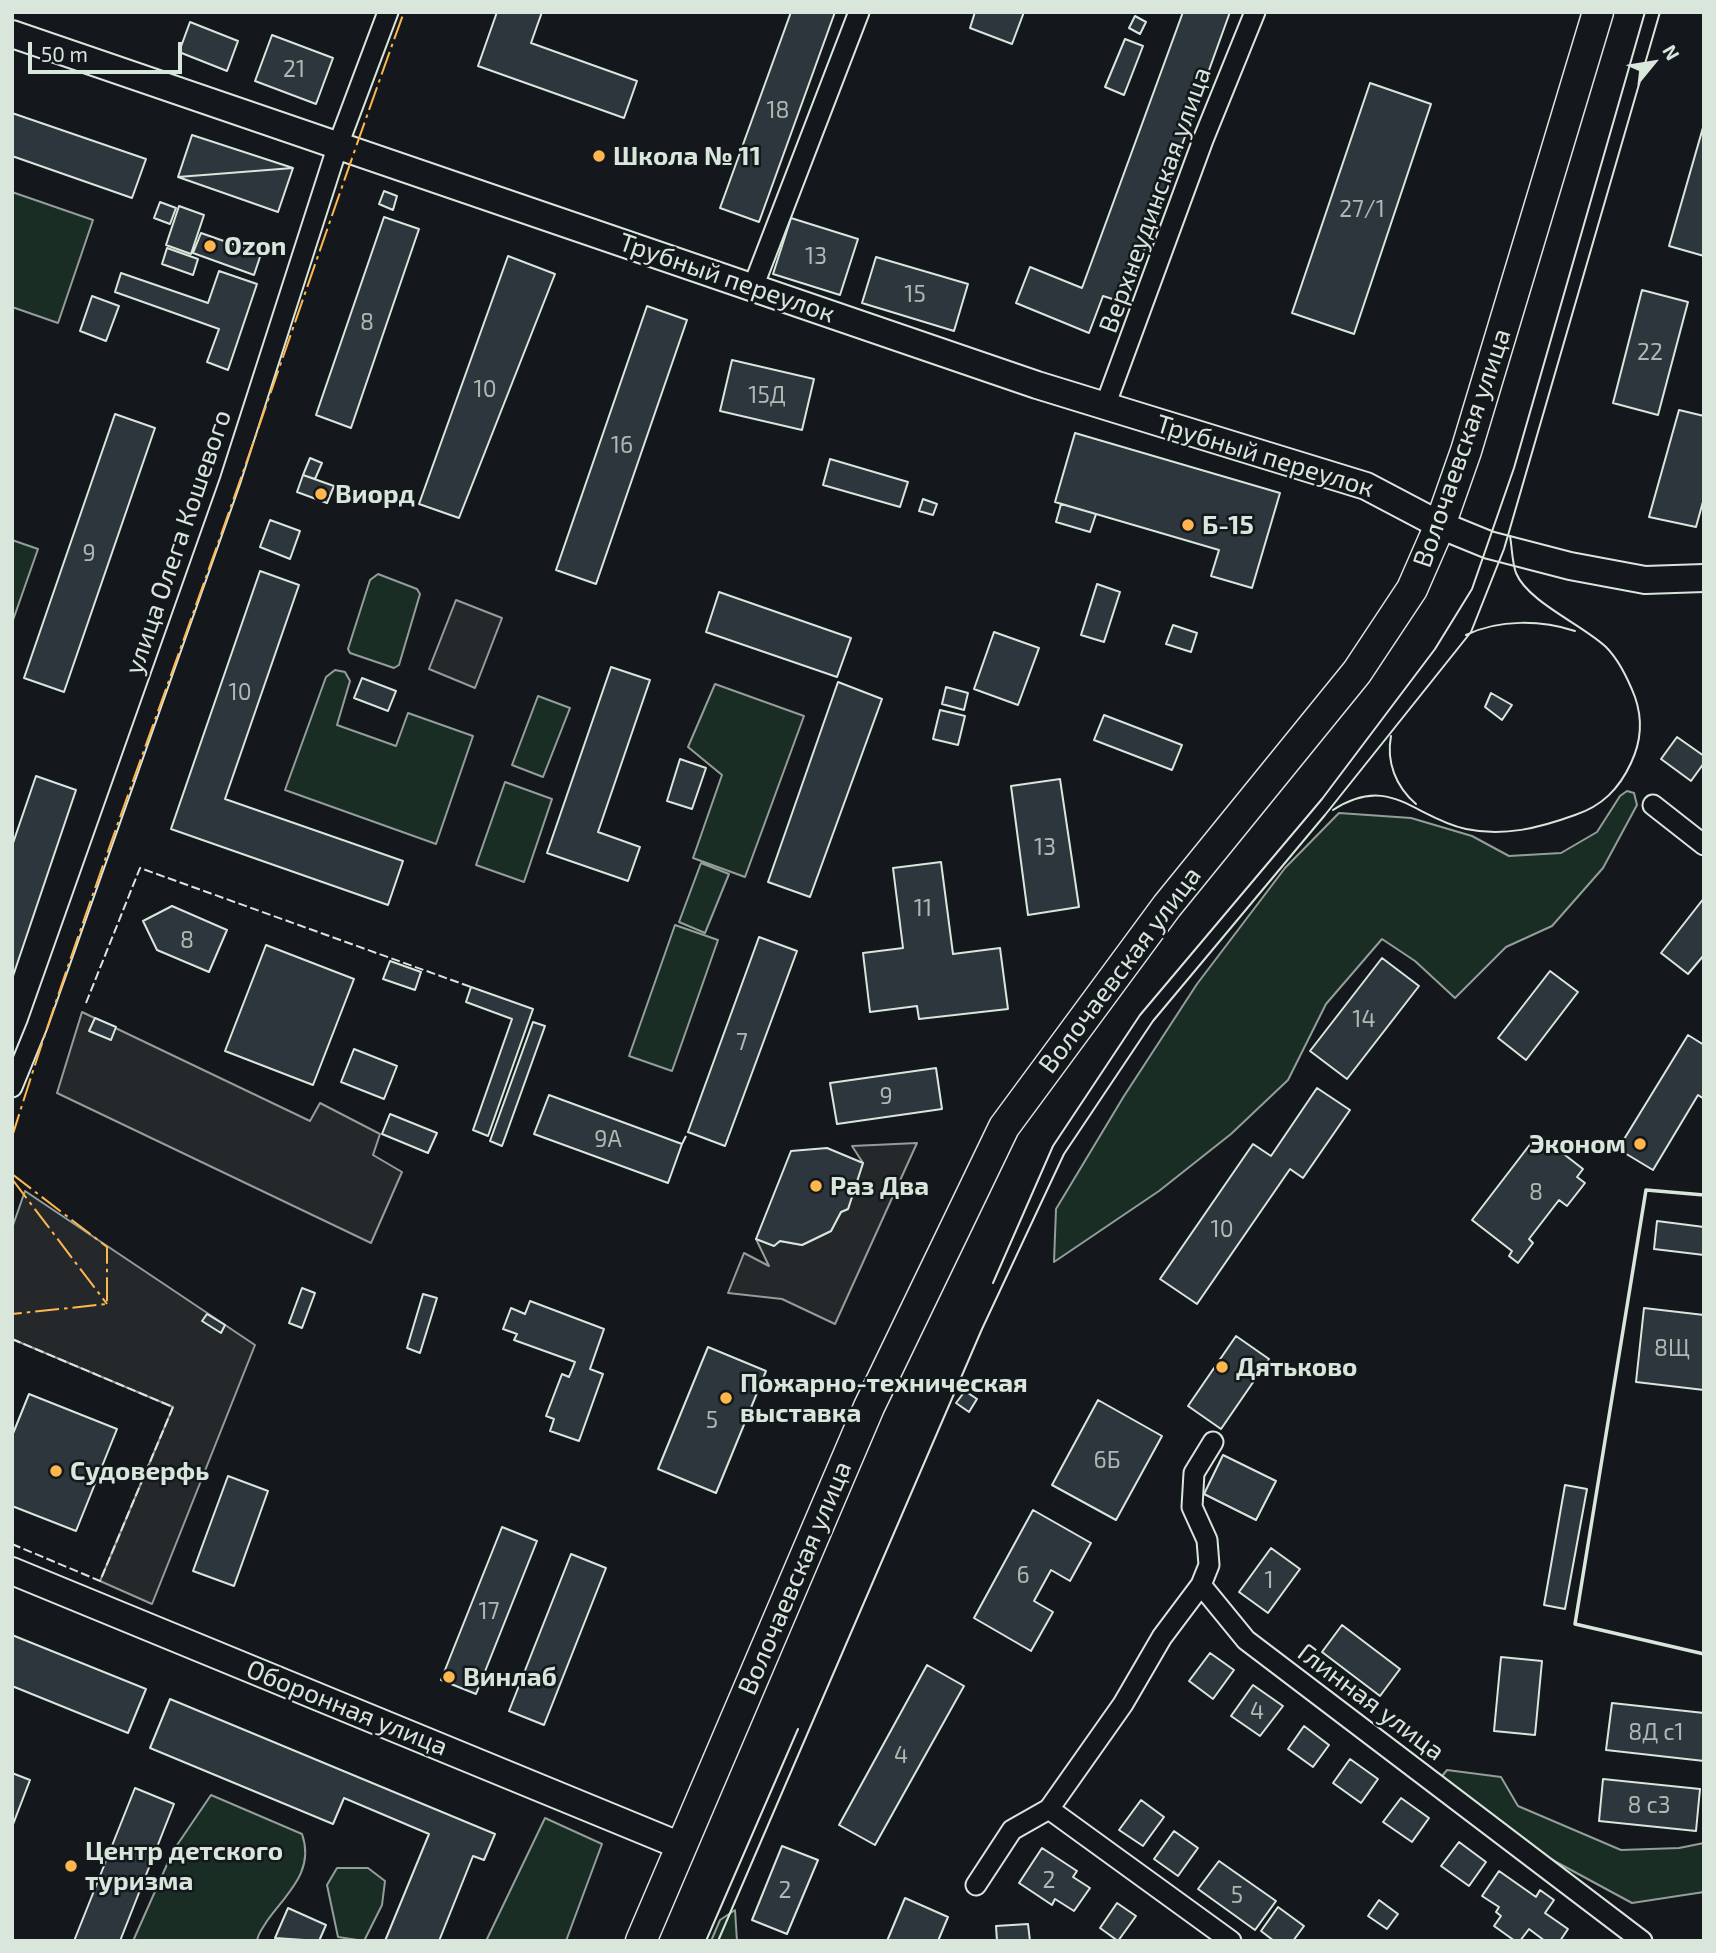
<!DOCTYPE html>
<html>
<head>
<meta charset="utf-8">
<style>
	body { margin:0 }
	#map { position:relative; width:1716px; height:1953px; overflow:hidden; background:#14181c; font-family:"Exo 2",sans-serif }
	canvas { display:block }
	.frame { position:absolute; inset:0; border:14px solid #d8e6dc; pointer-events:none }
	.north { position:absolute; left:1618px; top:28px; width:70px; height:70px; -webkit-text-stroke:5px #14181c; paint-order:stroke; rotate:60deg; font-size:19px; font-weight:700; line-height:28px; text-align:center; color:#d8e6dc }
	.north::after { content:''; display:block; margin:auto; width:24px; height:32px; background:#d8e6dc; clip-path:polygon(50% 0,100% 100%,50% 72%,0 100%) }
	.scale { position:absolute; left:28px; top:42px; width:154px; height:32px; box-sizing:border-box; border:4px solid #d8e6dc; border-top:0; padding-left:9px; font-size:21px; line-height:24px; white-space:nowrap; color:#d8e6dc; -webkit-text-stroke:5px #14181c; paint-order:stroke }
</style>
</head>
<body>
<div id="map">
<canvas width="1716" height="1953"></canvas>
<div class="frame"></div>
<div class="north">N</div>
<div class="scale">50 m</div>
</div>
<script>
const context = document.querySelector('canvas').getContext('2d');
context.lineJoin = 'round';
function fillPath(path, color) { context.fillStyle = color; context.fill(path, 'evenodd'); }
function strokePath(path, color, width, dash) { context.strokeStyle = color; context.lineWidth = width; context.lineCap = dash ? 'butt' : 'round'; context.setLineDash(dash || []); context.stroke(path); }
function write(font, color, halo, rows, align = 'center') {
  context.font = font + ' "Exo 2",sans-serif'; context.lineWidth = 5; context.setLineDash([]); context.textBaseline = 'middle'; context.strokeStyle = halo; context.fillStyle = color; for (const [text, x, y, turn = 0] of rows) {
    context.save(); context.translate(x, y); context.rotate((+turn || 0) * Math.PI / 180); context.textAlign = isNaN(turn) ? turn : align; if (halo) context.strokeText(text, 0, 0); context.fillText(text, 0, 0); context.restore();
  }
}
const green = new Path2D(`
	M12 192 93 220 58 323 12 307Z
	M12 540 38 549 12 623Z
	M378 574 417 589 420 594 399 665 394 668 350 653 348 649 370 580Z
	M335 670 345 672 350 681 337 725 396 746 408 713 473 736 436 844 285 790 326 677Z
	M715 684 804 716 745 877 693 858 722 775 688 747Z
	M538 696 570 708 543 777 512 765Z
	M505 782 552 799 524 882 476 865Z
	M1627 791 1634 793 1637 805 1603 868 1552 926 1506 947 1455 998 1415 961 1382 939 1326 1004 1288 1080 1231 1134 1159 1191 1054 1262 1056 1209 1124 1096 1197 984 1285 868 1339 813 1411 818 1472 836 1509 856 1561 853 1597 832 1620 796Z
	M701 863 729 874 705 933 679 922Z
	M675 925 718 940 672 1071 629 1056Z
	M1447 1770 1501 1777 1518 1806 1621 1850 1679 1848 1704 1843V1892L1632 1903 1534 1850 1438 1781Z
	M211 1795 302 1834C315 1871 287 1893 267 1921 263 1928 258 1933 257 1941H133L173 1851Z
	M545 1818 602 1844 566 1941H486Z
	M337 1868H368L385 1881 382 1905 364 1941 338 1937 327 1885Z
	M735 1910 737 1941H711L720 1920Z`);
const parking = new Path2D(`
	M456 600 502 618 475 688 429 669Z
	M82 1012 310 1121 320 1103 380 1134 373 1155 402 1172 371 1243 57 1093Z
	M917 1143 835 1324 782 1299 728 1293 744 1253 769 1266 756 1239 774 1245 780 1241 802 1245 831 1231 841 1212 848 1209 863 1163 852 1146Z
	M25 1191 255 1345 152 1604 100 1581 173 1407 12 1339V1228Z`);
const building = new Path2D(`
	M497 12H542L531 43 637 81 624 118 478 66Z
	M791 12H835L759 222 720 208Z
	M975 12H1024L1012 44 970 28Z
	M1183 12H1230L1125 303 1103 296 1089 333 1016 303 1030 267 1082 288Z
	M1135 16 1146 22 1140 34 1129 28Z
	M190 22 238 41 227 71 179 52Z
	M272 35 333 58 316 104 255 81Z
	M1125 39 1143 46 1124 95 1105 87Z
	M1370 83 1431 104 1354 334 1292 313Z
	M12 113 146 159 132 198 12 156Z
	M1704 124V256L1669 246Z
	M192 135 293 168 178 177Z
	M293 168 278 212 178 177Z
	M384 191 397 196 393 210 379 204Z
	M160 202 176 208 170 224 154 218Z
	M179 206 204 215 191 254 166 245Z
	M384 217 419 229 351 428 316 415Z
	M791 218 858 239 840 295 773 274Z
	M201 233 261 254 254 275 193 253Z
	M167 248 198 259 193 275 162 264Z
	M508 256 555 274 459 518 419 504Z
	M876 257 968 284 954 331 862 303Z
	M219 271 257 284 228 370 207 362 219 329 115 292 121 273 208 303Z
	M1642 290 1688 302 1658 415 1613 403Z
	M92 296 119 306 106 341 80 331Z
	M647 306 687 320 596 584 556 570Z
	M732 360 814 379 802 430 720 411Z
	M1679 410 1704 416V498L1696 527 1649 517Z
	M115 414 155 428 64 692 24 678Z
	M1075 433 1280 493 1252 588 1211 576 1219 550 1055 502Z
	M310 458 322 463 315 479 303 475Z
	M830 459 908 482 900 507 823 485Z
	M303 475 334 486 327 503 297 492Z
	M923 499 937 504 933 515 919 511Z
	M1061 504 1096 514 1090 532 1056 522Z
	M270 520 300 531 290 559 260 547Z
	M260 571 299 585 225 799 403 861 388 905 171 829Z
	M1097 584 1120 592 1104 642 1081 635Z
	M719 592 851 638 837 677 706 632Z
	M1173 625 1197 633 1191 652 1166 644Z
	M994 632 1039 648 1018 705 974 689Z
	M611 667 650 680 598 832 640 847 628 881 547 853Z
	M362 678 396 691 388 711 354 698Z
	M838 682 882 699 810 897 768 882Z
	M946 687 968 693 964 710 942 704Z
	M1491 693 1512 705 1502 720 1485 707Z
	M940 710 965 716 958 745 933 739Z
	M1104 715 1182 745 1172 770 1094 740Z
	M1677 737 1704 756V763L1691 781 1661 759Z
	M680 759 706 768 692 809 667 801Z
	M36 776 76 790 12 979V846Z
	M1060 779 1079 907 1028 915 1011 786Z
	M941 862 953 954 1000 948 1008 1009 919 1019 917 1006 870 1012 863 953 903 948 893 868Z
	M1704 898V955L1688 974 1661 953Z
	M172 906 227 930 209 972 157 950 143 921Z
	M759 937 797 951 725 1146 688 1132Z
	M266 945 354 979 313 1085 225 1051Z
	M1382 958 1419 986 1347 1079 1310 1051Z
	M390 961 421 972 415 990 383 979Z
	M1550 971 1578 992 1526 1060 1498 1038Z
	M471 987 533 1009 488 1136 473 1130 512 1019 466 1002Z
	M95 1018 116 1027 111 1040 89 1031Z
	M533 1022 545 1026 502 1146 490 1141Z
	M1688 1035 1704 1045V1099L1698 1095 1653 1170 1618 1149Z
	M354 1049 397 1066 384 1099 341 1082Z
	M936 1068 942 1109 837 1124 830 1083Z
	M1317 1088 1350 1110 1303 1178 1290 1169 1197 1304 1160 1279 1253 1144 1271 1156Z
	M549 1095 682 1144 668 1183 534 1134Z
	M390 1114 437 1133 428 1153 382 1134Z
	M1538 1134 1583 1169 1577 1177 1585 1183 1567 1206 1559 1200 1529 1239 1533 1243 1518 1263 1509 1256 1512 1251 1472 1220Z
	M827 1148 863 1163 848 1209 841 1212 831 1231 802 1245 780 1241 774 1246 756 1239 791 1151Z
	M1657 1221 1704 1227V1255L1654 1249Z
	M302 1288 315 1293 302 1328 289 1323Z
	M423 1294 437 1298 420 1353 407 1348Z
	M530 1301 604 1329 590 1369 603 1374 579 1441 550 1431 554 1419 546 1416 562 1374 569 1377 575 1362 514 1340 517 1334 503 1329 511 1308 525 1314Z
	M1644 1308 1704 1315V1390L1636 1382Z
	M207 1314 225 1325 221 1333 202 1321Z
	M1236 1336 1269 1359 1221 1429 1188 1406Z
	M708 1347 766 1371 716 1493 658 1469Z
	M965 1391 977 1399 969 1412 956 1403Z
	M29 1394 117 1429 76 1531 12 1506V1436Z
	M1098 1400 1162 1436 1116 1520 1052 1485Z
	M1223 1455 1276 1481 1256 1520 1204 1494Z
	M228 1476 268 1491 234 1586 193 1571Z
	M1565 1485 1587 1489 1565 1609 1544 1605Z
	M1033 1510 1091 1543 1070 1581 1051 1570 1034 1601 1053 1612 1031 1651 974 1618Z
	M502 1527 537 1541 476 1694 441 1680Z
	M1271 1548 1300 1569 1268 1613 1239 1592Z
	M571 1554 606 1568 544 1725 509 1711Z
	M1342 1625 1400 1669 1380 1696 1322 1652Z
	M12 1635 146 1689 128 1733 12 1686Z
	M1210 1653 1234 1670 1213 1699 1189 1681Z
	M1501 1657 1542 1661 1535 1735 1494 1731Z
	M927 1665 964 1686 875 1845 839 1825Z
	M1253 1685 1283 1706 1260 1736 1231 1716Z
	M170 1699 495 1834 484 1860 473 1856 439 1941H385L429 1834 344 1798 333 1824 150 1748Z
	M1612 1703 1704 1713V1761L1606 1750Z
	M1304 1726 1329 1745 1313 1767 1288 1749Z
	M1350 1759 1378 1779 1361 1803 1333 1783Z
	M12 1773 30 1780 12 1827Z
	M1603 1779 1700 1789 1696 1831 1599 1821Z
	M135 1788 174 1804 120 1941H74Z
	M1401 1798 1429 1818 1412 1842 1383 1822Z
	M1141 1800 1164 1817 1143 1846 1119 1830Z
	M1174 1831 1198 1848 1178 1876 1154 1859Z
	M1459 1842 1486 1862 1469 1886 1441 1866Z
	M782 1846 818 1860 787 1934 752 1920Z
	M1042 1848 1077 1871 1073 1877 1090 1888 1074 1911 1055 1899 1052 1905 1019 1883Z
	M1219 1861 1276 1901 1255 1930 1198 1889Z
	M1499 1871 1536 1897 1540 1890 1554 1900 1545 1913 1568 1929 1560 1941H1545L1529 1929 1520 1941H1515L1494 1926 1501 1916 1496 1912 1499 1907 1482 1896Z
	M905 1898 948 1917 938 1941H887Z
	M1379 1900 1398 1914 1387 1929 1368 1916Z
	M1117 1903 1136 1916 1118 1941 1100 1928Z
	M1278 1907 1304 1926 1293 1941H1274L1261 1931Z
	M288 1908 326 1925 319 1941 275 1938Z
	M1028 1924 1030 1941H997L996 1926Z`);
const street = new Path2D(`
	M753 287 859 12
	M1105 406 1203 140 1255 12
	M1653 805 1704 845
	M12 1087 37 1026 230 481 338 145 388 12
	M1213 1442 1194 1473 1192 1507 1207 1540 1209 1565 1201 1585 1246 1640 1642 1941
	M1049 1809 1231 1941
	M976 1885 1012 1830 1049 1809 1123 1704 1162 1637 1201 1585`);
const secondary = new Path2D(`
	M12 34 1037 385 1366 486 1440 525 1489 545 1570 566 1645 580 1704 578
	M12 1571 681 1846`);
const primary = new Path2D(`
	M641 1941 869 1407 1004 1127 1167 906 1357 672 1412 589 1440 525 1466 451 1598 12`);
const tram = new Path2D(`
	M1466 635C1499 619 1541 620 1575 631
	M1391 736C1386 762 1396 787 1416 804
	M1333 810C1390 773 1413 817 1466 829 1504 837 1539 828 1575 815 1602 806 1619 789 1631 763 1641 742 1643 720 1635 697 1628 679 1619 660 1606 647 1583 625 1528 602 1516 573 1512 562 1512 547 1510 536
	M993 1283 1053 1146 1140 1015 1322 799 1435 649 1472 589 1514 468 1645 12
	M706 1941 798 1729
	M718 1941 982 1329 1064 1154 1153 1021 1325 815 1471 632 1504 549 1660 12`);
const fence = new Path2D(`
	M86 1003 140 868 471 987
	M682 1144 688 1132
	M12 1339 173 1407 100 1581 12 1544`);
const wall = new Path2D(`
	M1704 1195 1646 1190 1575 1624 1704 1654`);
const power = new Path2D(`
	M12 1137C71 948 140 763 206 577 273 389 336 200 404 12
	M12 1174 107 1247V1304L12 1314
	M12 1179 107 1304`);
const markers = [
	[599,156,7,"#ffb74d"],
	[210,246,7,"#ffb74d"],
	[321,494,7,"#ffb74d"],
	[1188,525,7,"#ffb74d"],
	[1640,1144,7,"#ffb74d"],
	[816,1186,7,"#ffb74d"],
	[1222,1367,7,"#ffb74d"],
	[726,1398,7,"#ffb74d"],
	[56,1471,7,"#ffb74d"],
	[449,1677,7,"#ffb74d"],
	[71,1866,7,"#ffb74d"]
];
const numberNames = [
	["21",294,69],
	["18",778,110],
	["27/1",1362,209],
	["13",816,256],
	["15",915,294],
	["8",367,322],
	["22",1650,352],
	["10",485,389],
	["15Д",767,395],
	["16",622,445],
	["9",89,553],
	["10",240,692],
	["13",1045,847],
	["11",923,908],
	["8",187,940],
	["14",1364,1019],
	["7",742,1042],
	["9",886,1096],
	["9А",608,1139],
	["8",1536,1192],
	["10",1222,1229],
	["8Щ",1672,1348],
	["5",712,1420],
	["6Б",1107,1460],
	["6",1023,1575],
	["1",1269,1580],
	["17",489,1611],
	["4",1257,1711],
	["8Д с1",1656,1732],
	["4",901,1755],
	["8 с3",1649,1805],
	["2",1049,1880],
	["2",785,1890],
	["5",1237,1895]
];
const poiNames = [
	["Школа № 11",613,156],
	["Ozon",224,246],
	["Виорд",335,494],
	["Б-15",1202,525],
	["Эконом",1626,1144,"right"],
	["Раз Два",830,1186],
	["Дятьково",1236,1367],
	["Пожарно-техническая",740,1383],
	["выставка",740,1413],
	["Судоверфь",70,1471],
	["Винлаб",463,1677],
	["Центр детского",85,1851],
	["туризма",85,1881]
];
const streetNames = [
	["Верхнеудинская улица",1155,200,-70],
	["Трубный переулок",727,278,19],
	["Волочаевская улица",1462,448,-71],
	["Трубный переулок",1265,456,17],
	["улица Олега Кошевого",178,542,-71],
	["Волочаевская улица",1120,970,-53],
	["Волочаевская улица",795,1578,-67],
	["Глинная улица",1371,1702,37],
	["Оборонная улица",347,1708,22]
];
fillPath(green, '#1a2d24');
strokePath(green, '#939e99', 2);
fillPath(parking, '#24282b');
strokePath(parking, '#939e99', 2);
fillPath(building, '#2c363c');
strokePath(building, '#d8e6dc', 2);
strokePath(street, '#d8e6dc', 23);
strokePath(secondary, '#d8e6dc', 30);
strokePath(primary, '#d8e6dc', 33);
strokePath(street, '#14181c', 19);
strokePath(secondary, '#14181c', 26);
strokePath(primary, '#14181c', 30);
strokePath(tram, '#d8e6dc', 2);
strokePath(fence, '#d8e6dc', 2, [9, 3.5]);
strokePath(wall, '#d8e6dc', 3.5);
strokePath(power, '#ffb74d', 2, [24, 5, 3.5, 5]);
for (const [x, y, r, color] of markers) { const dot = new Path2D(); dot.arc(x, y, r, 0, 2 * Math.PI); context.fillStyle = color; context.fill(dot); strokePath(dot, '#14181c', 2.5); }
write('23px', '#adbab4', null, numberNames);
write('bold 26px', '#d8e6dc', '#14181c', poiNames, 'left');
write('26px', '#d8e6dc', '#14181c', streetNames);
</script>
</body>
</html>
